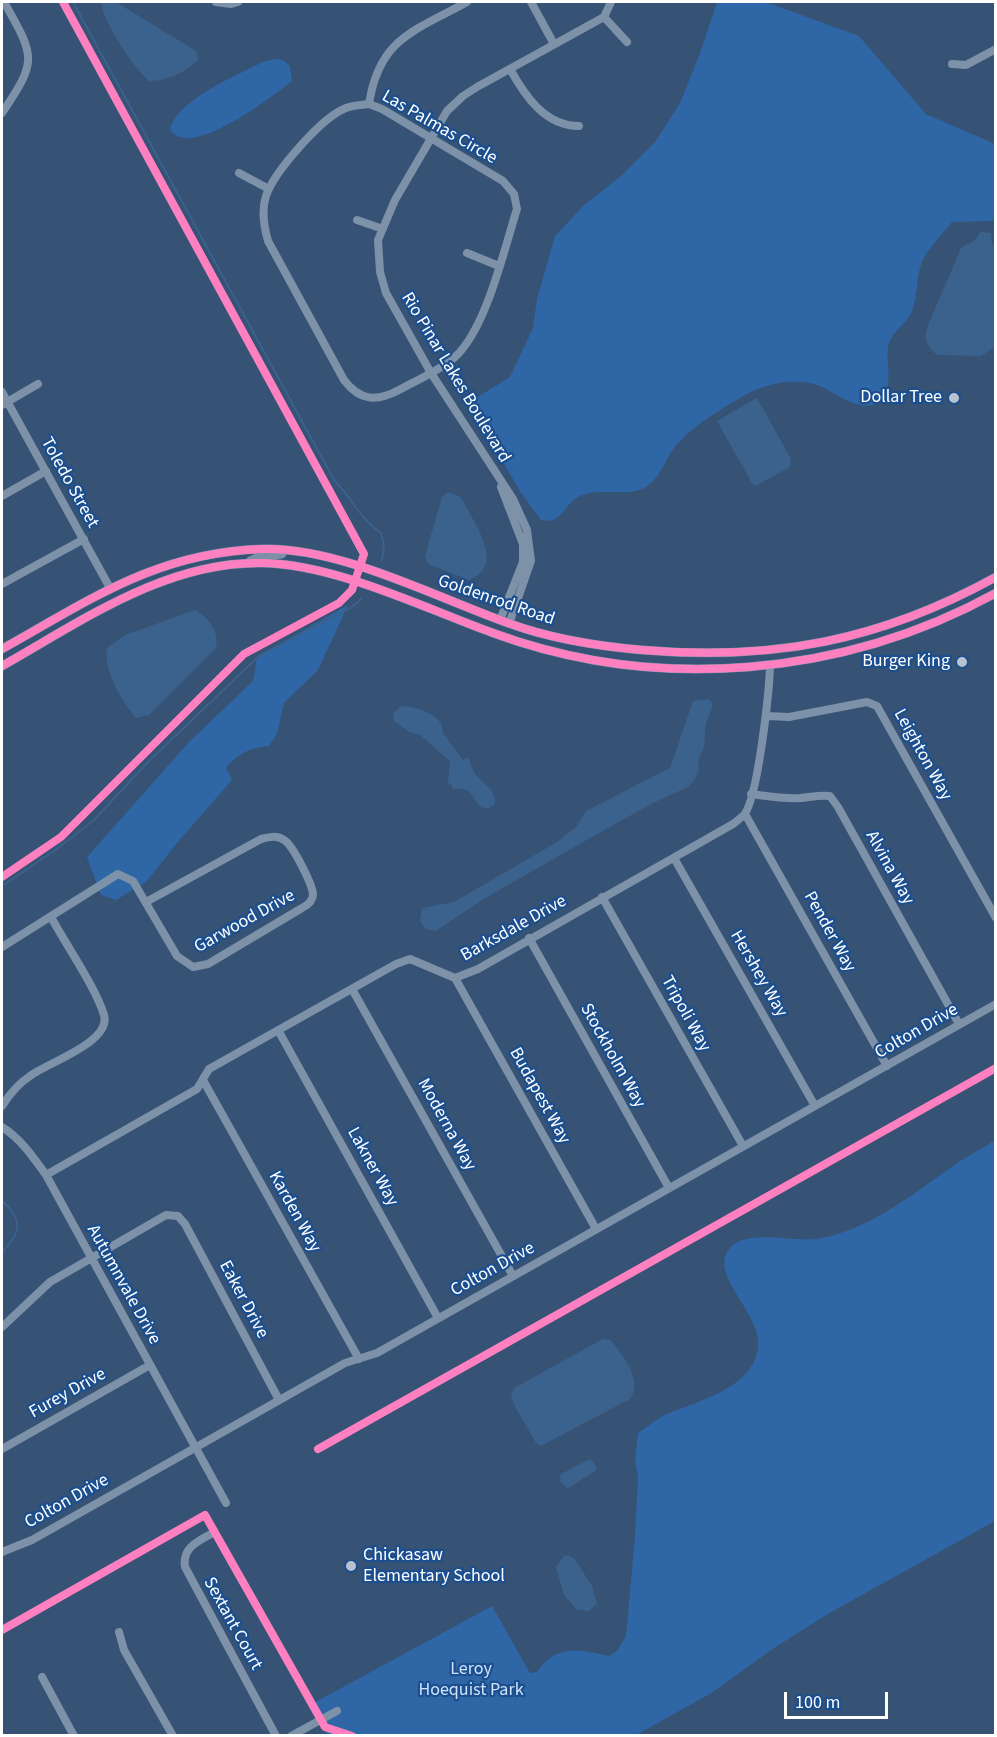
<!DOCTYPE html>
<html>
<head>
<meta charset="utf-8">
<style>
	body { margin:0 }
	#map { position:relative; width:997px; height:1737px; overflow:hidden; background:#365274; font-family:"Source Sans 3",sans-serif }
	canvas { display:block }
	.frame { position:absolute; inset:0; border:3px solid #fff; pointer-events:none }
	.scale { position:absolute; left:784px; top:1692px; width:104px; height:27px; box-sizing:border-box; border:3px solid #fff; border-top:0; padding-left:8px; font-size:18px; line-height:21px; white-space:nowrap; color:#fff; -webkit-text-stroke:4px #1b4f8f; paint-order:stroke }
</style>
</head>
<body>
<div id="map">
<canvas width="997" height="1737"></canvas>
<div class="frame"></div>
<div class="scale">100 m</div>
</div>
<script>
const context = document.querySelector('canvas').getContext('2d');
context.lineJoin = 'round';
function fillPath(path, color) { context.fillStyle = color; context.fill(path, 'evenodd'); }
function strokePath(path, color, width, dash) { context.strokeStyle = color; context.lineWidth = width; context.lineCap = dash ? 'butt' : 'round'; context.setLineDash(dash || []); context.stroke(path); }
function write(font, color, halo, rows, align = 'center') {
  context.font = font + ' "Source Sans 3",sans-serif'; context.lineWidth = 4.5; context.setLineDash([]); context.textBaseline = 'middle'; context.strokeStyle = halo; context.fillStyle = color; for (const [text, x, y, turn = 0] of rows) {
    context.save(); context.translate(x, y); context.rotate((+turn || 0) * Math.PI / 180); context.textAlign = isNaN(turn) ? turn : align; if (halo) context.strokeText(text, 0, 0); context.fillText(text, 0, 0); context.restore();
  }
}
const green = new Path2D(`
	M717 2H766L859 36 926 114 995 144V221L952 222C943 234 928 248 922 262 916 277 918 295 912 311 907 325 891 330 888 348 886 363 893 384 883 397 865 421 834 389 814 384 789 378 761 385 740 398 718 411 695 425 678 443 665 457 661 481 642 489 621 497 600 487 580 496 563 504 563 525 541 520L521 493 473 410V400L510 377 533 328 537 299 555 236 584 205 620 177 655 142 680 103 699 56Z
	M275 59 283 60 290 66 292 81C273 96 188 162 170 129 179 98 235 77 262 62Z
	M348 605 318 670 284 703 277 734 269 746C251 747 237 754 226 768L232 780 177 843 147 881 116 900 101 895 87 857 190 741 253 681 257 657Z
	M995 1140V1521L826 1615 771 1650 710 1694 636 1735H327L310 1705 492 1606 530 1673 537 1672C555 1644 580 1649 609 1656L617 1651 626 1636 635 1536 638 1478 635 1459 638 1433C647 1427 656 1419 665 1415 696 1401 751 1390 758 1349 764 1315 708 1276 729 1249 746 1227 797 1244 822 1238 871 1228 908 1197 949 1169 963 1158 980 1150 995 1140Z`);
const water = new Path2D(`
	M101 2H116L196 51 199 59C185 72 169 81 149 81 132 66 104 24 101 2Z
	M980 232 991 233 992 244 995 245V347L981 356 937 355C926 345 923 339 928 325L961 248 975 240Z
	M757 398 791 459 790 467 757 485H753L717 421Z
	M448 492 461 497C472 520 508 566 469 580L428 564 425 556 442 497Z
	M195 610C209 617 220 633 216 648L149 715 136 718C123 703 103 670 107 648L125 635Z
	M709 699 713 705 706 723 704 747 698 760 699 770 694 781 686 788 653 803 592 837 482 900 436 931 425 929 420 920 422 908 454 902 557 842 576 827 586 811 670 768 693 701Z
	M401 706C417 707 444 714 443 733L463 760 468 757C471 763 472 771 477 776 485 785 496 790 495 804L487 809C468 804 479 786 453 789L450 783 448 784 450 761 420 735 409 732 394 721 393 714Z
	M603 1339 611 1340C622 1355 644 1380 630 1399L541 1446 536 1443 513 1403 511 1394 514 1388Z
	M590 1459 597 1467 595 1471 567 1489 559 1480 561 1474Z
	M565 1555 574 1558 592 1586 597 1604 589 1611 577 1610 564 1595 556 1567Z`);
const stream = new Path2D(`
	M73 2 334 480C351 497 361 520 381 533L384 545 382 560
	M2 886 54 851 94 820 148 762 259 656 352 607 361 599
	M2 1201C24 1220 21 1233 2 1252`);
const minor = new Path2D(`
	M216 2 231 4 238 2
	M531 2 554 44
	M604 17 627 42
	M952 64 966 65 996 49
	M510 69C525 96 545 126 579 126
	M369 104 382 109 503 181 514 194 517 209C504 250 486 329 455 357 439 371 417 380 399 390 376 402 360 401 344 380L268 241C264 227 261 211 266 196 274 172 322 117 346 108 353 105 362 105 369 104Z
	M369 104C379 38 415 31 467 2
	M2 113C38 60 35 57 4 2
	M239 173 269 189
	M357 220 383 229
	M467 253 499 266
	M2 392 110 588
	M2 405 38 384
	M2 496 46 471
	M2 584 84 539
	M500 620 523 562V544L501 487
	M509 624 531 561 527 530 513 499 431 373 386 293 380 272 378 240 395 200 447 111 463 96 477 87 604 17 611 2
	M767 716 789 717 867 702 877 706 996 918
	M751 794C767 796 784 799 800 798 811 797 819 795 830 796L838 807 959 1024
	M745 814 887 1066
	M674 858 815 1106
	M602 897 743 1146
	M529 938 669 1188
	M2 947 118 874 133 881 177 956 193 967 208 964 302 908C308 905 313 901 313 894 312 884 293 845 284 840 277 835 269 837 261 839L146 902
	M455 978 596 1229
	M352 989 513 1276
	M278 1030 438 1318
	M203 1080 359 1359
	M2 1106C9 1095 18 1084 30 1076 47 1063 112 1042 104 1015 96 988 65 943 51 917
	M2 1127C21 1139 33 1157 46 1175L226 1503
	M46 1175 197 1089 209 1069 396 964 410 959 455 978 478 969 733 824C737 821 741 818 744 815 758 798 769 692 770 667
	M2 1327 50 1282 166 1215 178 1216 185 1224 279 1400
	M2 1449 150 1365
	M211 1534C197 1542 182 1548 185 1567L276 1736
	M2 1552 32 1540 345 1363 377 1353 996 1004
	M119 1632 124 1650 173 1736
	M42 1677 74 1736
	M291 1736 337 1711`);
const major = new Path2D(`
	M250 561 261 556 282 554
	M2 649C90 600 157 552 263 549 340 547 435 597 508 623 551 639 596 646 642 650 773 661 880 641 996 577
	M2 666C82 621 166 561 262 563 335 564 424 608 493 633 656 693 843 677 996 593`);
const cycleway = new Path2D(`
	M2 649C90 600 157 552 263 549 340 547 435 597 508 623 551 639 596 646 642 650 773 661 880 641 996 577
	M2 666C82 621 166 561 262 563 335 564 424 608 493 633 656 693 843 677 996 593
	M2 877 61 837 244 654 339 603 352 590 364 554 63 2
	M318 1449 996 1068
	M2 1630 205 1515 325 1727 352 1736`);
const markers = [
	[954,398,6,"#b9c2ce"],
	[962,662,6,"#b9c2ce"],
	[351,1566,6,"#b9c2ce"]
];
const streetNames = [
	["Las Palmas Circle",439,128,30],
	["Rio Pinar Lakes Boulevard",455,378,59],
	["Toledo Street",69,483,61],
	["Goldenrod Road",496,601,19],
	["Leighton Way",922,755,61],
	["Alvina Way",889,868,61],
	["Garwood Drive",245,922,-29],
	["Barksdale Drive",514,929,-29],
	["Pender Way",829,932,61],
	["Hershey Way",758,974,60],
	["Tripoli Way",685,1014,61],
	["Colton Drive",917,1032,-30],
	["Stockholm Way",612,1056,61],
	["Budapest Way",539,1096,61],
	["Moderna Way",446,1125,61],
	["Lakner Way",372,1167,61],
	["Karden Way",294,1212,61],
	["Colton Drive",493,1270,-29],
	["Autumnvale Drive",123,1285,61],
	["Eaker Drive",243,1300,62],
	["Furey Drive",68,1394,-29],
	["Colton Drive",67,1502,-29],
	["Sextant Court",232,1624,61]
];
const poiNames = [
	["Dollar Tree",942,398],
	["Burger King",950,662],
	["Chickasaw",363,1556,"left"],
	["Elementary School",363,1577,"left"]
];
const parkNames = [
	["Leroy",471,1670],
	["Hoequist Park",471,1691]
];
fillPath(green, '#2f66a5');
fillPath(water, '#3b618d');
strokePath(stream, '#3b618d', 2);
strokePath(minor, '#7d92a8', 8);
strokePath(major, '#7d8ea7', 9);
strokePath(cycleway, '#ff80c0', 8);
for (const [x, y, r, color] of markers) { const dot = new Path2D(); dot.arc(x, y, r, 0, 2 * Math.PI); context.fillStyle = color; context.fill(dot); strokePath(dot, '#1b4f8f', 2); }
write('18px', '#fff', '#1b4f8f', streetNames);
write('18px', '#fff', '#1b4f8f', poiNames, 'right');
write('18px', '#cfe3fa', '#1b4f8f', parkNames);
</script>
</body>
</html>
